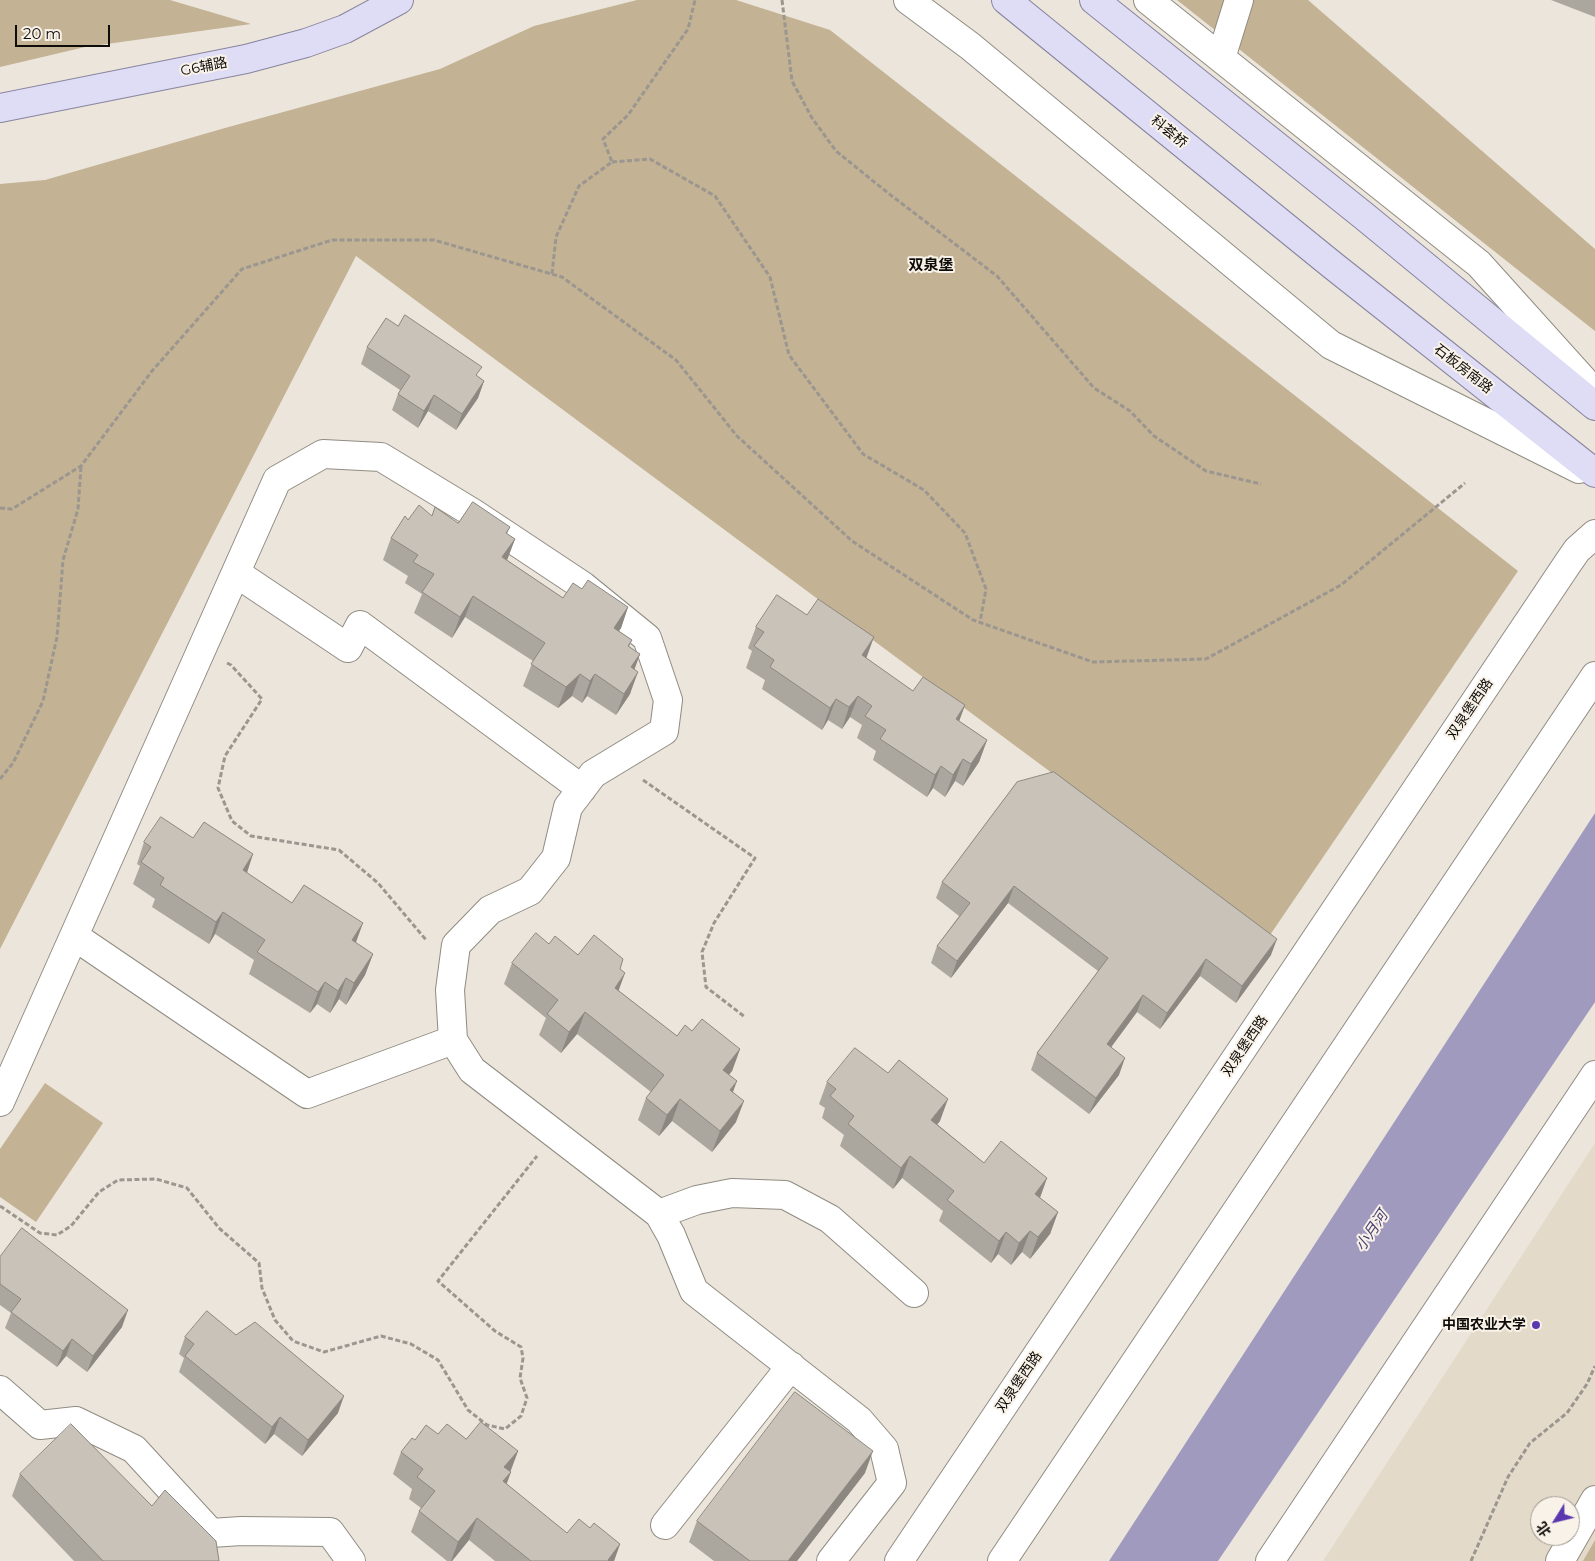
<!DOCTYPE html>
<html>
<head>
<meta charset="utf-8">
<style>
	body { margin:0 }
	#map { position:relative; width:1595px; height:1561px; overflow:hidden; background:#ebe5db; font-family:Montserrat,"Noto Sans SC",sans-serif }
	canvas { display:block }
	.north { position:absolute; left:1530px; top:1496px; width:50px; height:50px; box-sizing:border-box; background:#f9f2e8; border:1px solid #9b968f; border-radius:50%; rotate:234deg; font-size:14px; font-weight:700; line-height:20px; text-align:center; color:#0e0c09 }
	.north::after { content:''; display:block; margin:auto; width:18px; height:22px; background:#5a37af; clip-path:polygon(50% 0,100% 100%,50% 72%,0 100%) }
	.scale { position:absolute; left:15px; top:25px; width:95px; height:22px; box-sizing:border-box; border:2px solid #0e0c09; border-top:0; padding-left:6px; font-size:15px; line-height:18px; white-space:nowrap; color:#0e0c09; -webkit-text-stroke:4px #f9f2e8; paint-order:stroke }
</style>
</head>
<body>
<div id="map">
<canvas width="1595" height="1561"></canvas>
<div class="north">北</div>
<div class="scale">20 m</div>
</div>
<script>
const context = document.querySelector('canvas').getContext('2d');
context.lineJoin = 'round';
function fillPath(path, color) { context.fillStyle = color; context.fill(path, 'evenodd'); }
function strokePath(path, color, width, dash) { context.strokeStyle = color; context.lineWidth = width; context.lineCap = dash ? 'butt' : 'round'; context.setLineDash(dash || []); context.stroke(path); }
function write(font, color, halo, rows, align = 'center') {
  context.font = font + ' Montserrat,"Noto Sans SC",sans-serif'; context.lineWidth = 4; context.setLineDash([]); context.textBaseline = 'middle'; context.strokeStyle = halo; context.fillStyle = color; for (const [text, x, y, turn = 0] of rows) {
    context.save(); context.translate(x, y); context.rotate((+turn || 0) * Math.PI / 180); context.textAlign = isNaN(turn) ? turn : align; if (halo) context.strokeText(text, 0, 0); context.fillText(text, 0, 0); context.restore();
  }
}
const built = new Path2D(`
	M1595 1143V1561H1323ZM1540 1506H1570V1536H1540Z`);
const green = new Path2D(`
	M0 0H170L251 24 85 47 0 67Z
	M637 0H736L830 30 1518 571 1270 935 356 256 0 949V184L45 180 225 128 440 69 534 26Z
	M1177 0H1308L1595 249V331Z
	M45 1083 103 1123 36 1222 0 1197V1149Z
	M1595 1540V1561H1583Z`);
const water = new Path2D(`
	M1595 813V1002L1218 1561H1109Z`);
const path = new Path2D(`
	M782 0 792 81 812 118 836 151 888 193 997 276 1094 388 1130 411 1154 436 1206 471 1261 484
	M612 162 650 159 715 196 770 277 789 355 863 454 924 490 965 533 986 589 980 622
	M552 274 556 237 579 186 612 162 603 139 628 115 688 29 695 0
	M0 508 12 509 81 466 152 371 242 269 332 240H434L562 277 676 360 737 436 852 541 973 620 1093 662 1206 659 1341 585 1465 483
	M227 663 231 665 262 699 225 756 218 788 232 821 251 836 339 850 378 883 427 941
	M0 779 13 763 43 701 57 637 63 560 78 509 81 467
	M643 780 755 858 714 923 702 952 706 987 745 1017
	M0 1206 40 1233 57 1235 71 1226 99 1192 118 1180 156 1179 187 1188 219 1228 259 1263 262 1288 275 1320 293 1341 324 1352 381 1336 411 1344 438 1360 468 1410 487 1425 505 1429 521 1416 527 1398 520 1378 523 1358 521 1347 495 1331 438 1281 537 1156
	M1471 1561 1508 1477 1530 1443 1567 1413 1587 1384 1595 1366`);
const minor = new Path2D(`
	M908 0 970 46 1331 345 1579 469
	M1148 0 1479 264 1595 393
	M1221 58 1239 0
	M236 573 348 648 360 625 582 789
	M74 936 307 1094 453 1040
	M0 1102 277 480 323 454 381 457 473 513 583 586 647 638 668 700 664 731 593 774 568 807 556 858 530 891 490 910 456 945 450 990 453 1040 472 1070 659 1214 671 1235 694 1291 859 1420 884 1449 892 1483 831 1561
	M659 1214 697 1200 732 1193 785 1195 830 1219 914 1293
	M0 1390 40 1425 76 1421 134 1449 211 1533 241 1531 330 1532 351 1561
	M665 1525 791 1366
	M899 1561 1568 563 1577 550 1595 534
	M1002 1561 1595 676
	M1270 1561 1595 1075
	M1560 1561 1595 1500`);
const major = new Path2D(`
	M1006 0 1331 264 1595 473
	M1094 0 1364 216 1595 406
	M0 108 246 59 306 43 345 29 399 0`);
const wall = new Path2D(`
	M1551 0H1595V17Z
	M367 347 478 377 484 381 478 398 456 430 428 411 418 428 392 410 398 394 400 390 361 364Z
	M432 515 458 523 510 527 507 534 515 539 507 560 563 598 582 589 628 607 621 628 619 631 632 640 629 647 640 654 634 670 630 694 616 715 587 696 582 703 572 696 558 708 523 686 533 661 465 617 452 638 414 613 422 594 405 583 408 576 383 560 391 538 408 520Z
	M756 627 866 659 913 691 965 705 959 721 987 740 979 762 963 786 955 781 945 797 933 788 927 797 873 760 876 751 857 738 862 725 850 717 842 729 828 720 822 730 762 689 765 680 746 668 752 651 748 648Z
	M1017 782 1271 955 1236 1003 1200 976 1160 1029 1137 1012 1111 1047 1119 1075 1089 1114 1031 1070 1037 1053 1098 971 1008 903 951 978 931 963 937 946 959 916 936 898 942 882Z
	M144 842 247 873 292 903 373 954 365 975 346 1005 339 999 330 1013 317 1004 310 1013 249 974 254 960 215 934 209 944 152 907 155 899 133 884 140 866 137 864Z
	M549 944 620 969 619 991 677 1036 692 1031 740 1049 732 1071 729 1074 733 1092 736 1122 712 1152 672 1121 659 1136 638 1120 646 1098 651 1092 577 1034 561 1053 539 1035 546 1018 504 984 512 963Z
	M827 1082 940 1121 937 1124 984 1163 1047 1178 1040 1198 1058 1212 1050 1234 1030 1259 1022 1252 1011 1265 998 1254 991 1263 939 1221 943 1211 902 1178 893 1189 840 1146 844 1135 822 1118 825 1108 819 1104Z
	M0 1257 122 1327 87 1372 66 1356 57 1367 5 1328 11 1313 0 1305Z
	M236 1335 338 1413 302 1456 274 1434 265 1444 179 1372 184 1358 179 1354 185 1337Z
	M438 1434 466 1439 518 1451 506 1484 567 1533 590 1528 620 1544 614 1561H495L469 1540 452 1561H447L411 1532 419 1511 421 1508 409 1499 412 1489 393 1474 401 1452 415 1440Z
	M865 1473 797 1561H714L689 1542 697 1521Z
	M20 1474 152 1506 219 1561H74L12 1496Z`);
const shadedWall = new Path2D(`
	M484 381 478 398 456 430 462 414Z
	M434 395 428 411 418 428 424 411Z
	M515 539 507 560 502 557Z
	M473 596 465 617 452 638 460 617Z
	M628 607 621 628 606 650 614 628Z
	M874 637 866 659 862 655Z
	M640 654 632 676 631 667Z
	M638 672 630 694 616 715 624 694Z
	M580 674 572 696 558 708 566 687Z
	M595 674 587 696 582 703 590 681Z
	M858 696 850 717 842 729 849 707Z
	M836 699 828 720 822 730 830 708Z
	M965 705 957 727 956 719Z
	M987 740 979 762 963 786 971 764Z
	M963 759 955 781 945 797 953 775Z
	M941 766 933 788 927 797 935 775Z
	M253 854 246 876 243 870Z
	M1014 886 1008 903 951 978 957 961Z
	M223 912 215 934 209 944 216 922Z
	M363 923 355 945 352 940Z
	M1277 939 1271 955 1236 1003 1242 986Z
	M373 954 365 975 346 1005 354 983Z
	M1206 959 1200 976 1160 1029 1167 1013Z
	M625 973 617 995 615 988Z
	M346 978 339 999 330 1013 338 991Z
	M325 982 317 1004 310 1013 318 992Z
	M1143 995 1137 1012 1101 1061 1107 1044Z
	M585 1012 577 1034 561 1053 569 1032Z
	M740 1049 732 1071 716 1092 723 1070Z
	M1125 1058 1119 1075 1089 1114 1096 1098Z
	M737 1081 729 1103 730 1090Z
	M680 1099 672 1121 659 1136 667 1115Z
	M948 1099 940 1121 923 1142 931 1120Z
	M744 1101 736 1122 712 1152 720 1131Z
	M910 1156 902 1178 893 1189 901 1168Z
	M1047 1178 1039 1200 1035 1194Z
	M1058 1212 1050 1234 1030 1259 1038 1237Z
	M1030 1231 1022 1252 1011 1265 1019 1243Z
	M1006 1232 998 1254 991 1263 999 1241Z
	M128 1310 122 1327 87 1372 93 1356Z
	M72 1339 66 1356 57 1367 63 1351Z
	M344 1396 338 1413 302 1456 308 1440Z
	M280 1417 274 1434 265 1444 272 1427Z
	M518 1451 510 1472 504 1467Z
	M873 1451 865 1473 797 1561H788Z
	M511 1472 503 1494V1481Z
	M477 1518 469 1540 452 1561H451L458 1542Z
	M620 1544 614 1561H607L608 1560Z`);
const building = new Path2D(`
	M405 315 482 367 476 375 484 381 462 414 434 395 424 411 398 394 410 376 367 347 386 318 398 326Z
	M473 502 510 527 506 533 515 539 502 557 563 598 573 583 582 589 588 580 628 607 614 628 632 640 628 646 640 654 631 667 638 672 624 694 595 674 590 681 580 674 566 687 531 664 545 643 473 596 460 617 422 592 434 574 413 562 418 555 391 538 405 516 408 520 419 505 432 516 435 507 458 523Z
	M777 595 807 615 818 599 874 637 862 655 913 691 923 677 965 705 956 719 987 740 971 764 963 759 953 775 941 766 935 775 880 739 886 730 865 716 872 706 858 696 849 707 836 699 830 708 770 667 774 660 754 646 764 632 756 627Z
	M1054 772 1277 939 1242 986 1206 959 1167 1013 1143 995 1107 1044 1125 1058 1096 1098 1037 1053 1108 958 1014 886 957 961 937 946 970 903 942 882 1017 782Z
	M161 817 193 838 204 822 253 854 243 870 292 903 304 885 363 923 352 940 373 954 354 983 346 978 338 991 325 982 318 992 257 952 265 940 223 912 216 922 160 885 164 878 141 862 151 847 144 842Z
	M536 933 549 944 555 936 578 955 594 935 623 959 620 969 625 973 615 988 677 1036 685 1025 692 1031 702 1019 740 1049 723 1070 737 1081 730 1090 744 1101 720 1131 680 1099 667 1115 646 1098 664 1075 585 1012 569 1032 547 1014 558 1000 512 963Z
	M855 1048 888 1073 899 1060 948 1099 931 1120 984 1163 1001 1141 1047 1178 1035 1194 1058 1212 1038 1237 1030 1231 1019 1243 1006 1232 999 1241 947 1200 954 1191 910 1156 901 1168 848 1124 854 1116 830 1096 836 1089 827 1082Z
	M22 1228 128 1310 93 1356 72 1339 63 1351 11 1312 21 1299 0 1284V1257Z
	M207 1311 236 1335 255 1322 344 1396 308 1440 280 1417 272 1427 185 1356 194 1344 185 1337Z
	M795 1392 873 1451 788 1561H750L697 1521Z
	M481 1422 518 1451 504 1467 511 1472 503 1481 567 1533 579 1519 590 1528 594 1523 620 1544 608 1560 609 1561H531L477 1518 458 1542 419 1511 435 1491 417 1477 423 1469 401 1452 412 1438 415 1440 426 1425 438 1434 447 1424 466 1439Z
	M71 1424 152 1506 165 1490 216 1541 219 1561H103L20 1474Z`);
const markers = [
	[1536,1325,5,"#5a37af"]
];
const streetNames = [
	["G6辅路",204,67,-11],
	["科荟桥",1169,132,39],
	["石板房南路",1463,369,38],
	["双泉堡西路",1470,709,-56],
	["双泉堡西路",1245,1046,-56],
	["双泉堡西路",1019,1382,-56]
];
const poiNames = [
	["中国农业大学",1526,1325]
];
const neighbourhoodNames = [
	["双泉堡",931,266]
];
const waterNames = [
	["小月河",1372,1231,-56]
];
fillPath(built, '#e4dac9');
fillPath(green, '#c3b293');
fillPath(water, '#9f9abe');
strokePath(minor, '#918c82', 30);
strokePath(major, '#88849e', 30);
strokePath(path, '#9b968f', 3, [5, 2.5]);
strokePath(minor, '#fff', 28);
strokePath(major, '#dfdcf5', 28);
fillPath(wall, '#aca79e');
fillPath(shadedWall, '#8c8881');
fillPath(building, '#c8c2b8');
strokePath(building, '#8c8881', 1);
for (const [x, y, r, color] of markers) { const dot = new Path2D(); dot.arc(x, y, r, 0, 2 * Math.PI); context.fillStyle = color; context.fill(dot); strokePath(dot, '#f9f2e8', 2); }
write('14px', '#0e0c09', '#f9f2e8', streetNames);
write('bold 14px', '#0e0c09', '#f9f2e8', poiNames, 'right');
write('bold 15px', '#0e0c09', '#f9f2e8', neighbourhoodNames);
write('italic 15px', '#4a4273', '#f9f2e8', waterNames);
</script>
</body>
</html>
